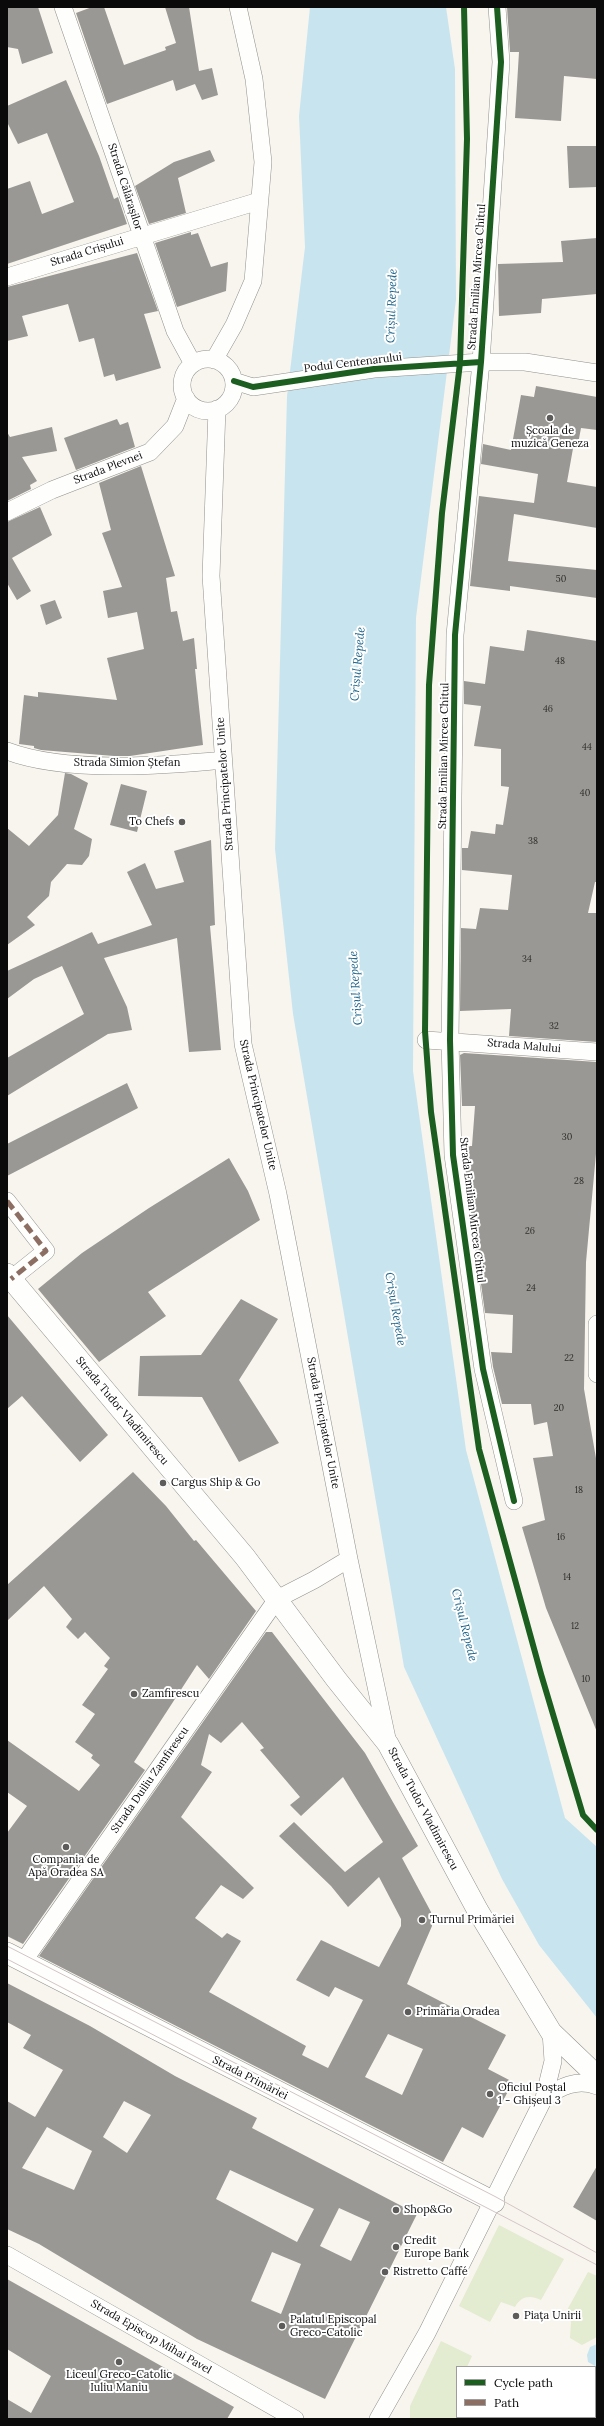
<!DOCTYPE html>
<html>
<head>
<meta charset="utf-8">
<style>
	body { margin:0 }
	#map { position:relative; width:604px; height:2426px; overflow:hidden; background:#f8f5ee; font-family:Lora,serif }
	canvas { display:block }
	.frame { position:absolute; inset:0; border:8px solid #0a0a0a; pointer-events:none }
	.legend { position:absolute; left:456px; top:2366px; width:140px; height:52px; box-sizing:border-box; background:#fff; border:1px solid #9d9d9d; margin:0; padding:5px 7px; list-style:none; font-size:12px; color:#0a0a0a }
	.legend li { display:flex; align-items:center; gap:8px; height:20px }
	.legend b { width:20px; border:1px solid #9d9d9d }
</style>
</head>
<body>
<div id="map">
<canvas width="604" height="2426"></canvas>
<div class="frame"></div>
<ul class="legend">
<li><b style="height:5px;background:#1b5e20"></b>Cycle path</li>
<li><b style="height:5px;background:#8d6e63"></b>Path</li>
</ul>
</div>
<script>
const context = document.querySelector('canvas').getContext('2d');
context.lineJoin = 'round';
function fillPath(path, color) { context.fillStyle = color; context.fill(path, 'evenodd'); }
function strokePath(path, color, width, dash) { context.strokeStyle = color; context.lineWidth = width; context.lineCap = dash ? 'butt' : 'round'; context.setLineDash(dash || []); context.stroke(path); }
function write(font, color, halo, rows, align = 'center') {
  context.font = font + ' Lora,serif'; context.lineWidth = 4; context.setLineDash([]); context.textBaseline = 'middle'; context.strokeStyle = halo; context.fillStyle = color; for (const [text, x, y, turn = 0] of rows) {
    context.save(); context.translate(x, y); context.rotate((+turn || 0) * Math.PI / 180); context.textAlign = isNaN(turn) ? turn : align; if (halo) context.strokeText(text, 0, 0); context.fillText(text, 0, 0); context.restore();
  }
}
const green = new Path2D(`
	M499 2225 564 2259 541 2300C530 2295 521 2296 515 2307L501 2302 490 2322 459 2306Z
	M588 2272 597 2276V2337L582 2345 570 2338 571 2322 566 2312Z
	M441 2341 472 2356 467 2367H457V2417H471L470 2419H410V2406Z`);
const water = new Path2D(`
	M310 7H446L455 69 456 300 416 618 413 1071 466 1450 565 1818 597 1847V2018L539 1945 502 1879 404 1667 293 1014 275 849 287 396 305 247 299 116Z
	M597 2344V2367L588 2362 587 2355 590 2347Z`);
const building = new Path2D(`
	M7 7H38L53 53 22 64 18 49 7 47Z
	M92 7H104L124 65 166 50 165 47 176 43 165 7H189L199 71 212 68 218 95 202 100 195 84 176 91 173 80 107 104 76 13Z
	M507 7H597V79L564 76 561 121 515 118 519 52H510Z
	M66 80 99 156 114 199 118 197 127 224 7 264V189L30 181 42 214 74 202 47 133 18 144 7 122V106Z
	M567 146H597V187L569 188Z
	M210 150 215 161 178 178 186 213 149 224 135 186 174 162Z
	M191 232V235L198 233 211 267 228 262 226 291 177 307 155 243Z
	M597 238V294L542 299 541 313 499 316 498 264 563 262 561 241Z
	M137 253 158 311 144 314 161 368 116 381 114 374 104 377 94 338 79 342 68 304 22 316 28 336 7 341V287Z
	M536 386 597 397V430L581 428 578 444 574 443 567 482 597 487V528L514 514 508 561 597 570V598L510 586V591L470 586 479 496 534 503 538 474 481 464 483 444 511 450 521 395 534 397Z
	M117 419 120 425 128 422 135 447 76 470 64 438Z
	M52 427 57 451 22 457 37 481 30 485 31 489 7 501V432L10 437Z
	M141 466 175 576 166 578 171 612 177 611 183 641 194 638 197 669H195L203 745 130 756H114L41 750 34 748V746L19 744 24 695 38 697V692L117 700 107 658 144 649 137 612 108 618 103 591 122 587 102 533 111 530 99 483Z
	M40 507 52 535 12 558 31 591 17 600 7 583V522Z
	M55 600 62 618 46 625 40 605Z
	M527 630 597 641V882H595L588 913H597V1042L509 1036 511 1009 460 1011 461 928 476 929 480 908 508 910 512 875 462 870V848H468L471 831 495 834 496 824 503 825 509 787 501 786V749L474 746 481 706 464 704V681L485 684 490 646 524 651Z
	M65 773 71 774 88 783 74 829 92 839 89 856 82 865 67 864 51 882 49 896 27 917 35 925 7 945V828L29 846 58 815Z
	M121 784 147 791 137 832 110 825Z
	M211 840 215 925 210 926 221 1050 189 1052 177 938 104 958 127 1007 132 1030 108 1034 7 1096V1058L84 1014 62 966 34 979 7 999V971L92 932 98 944 152 925 127 872 145 863 156 889 184 882 174 851Z
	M464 1053 597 1062V1143L586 1262 584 1389 597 1464V1732L546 1608 522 1527 545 1520 533 1458 553 1456 547 1422 534 1425 531 1404H502L493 1367 491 1352 512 1353 513 1315 485 1313 463 1154V1146H472L475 1106H462L460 1055Z
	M127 1083 138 1108 7 1176V1144Z
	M229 1158 248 1191 260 1220 148 1292 166 1316 99 1362 38 1289 82 1253 149 1208Z
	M241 1299 278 1319 239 1380 279 1443 239 1462 202 1397 138 1396 140 1356 201 1355Z
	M7 1315 108 1435 80 1462 22 1396 7 1409Z
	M133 1472 166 1506 194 1541 196 1540 256 1611 209 1679 197 1665 134 1762 145 1770 23 1944 7 1936V1833L27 1806 7 1792V1740L79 1791 100 1765 91 1758 93 1755 75 1742 95 1714 82 1705 108 1669 104 1666 110 1658 85 1632 78 1639 66 1627 72 1619 44 1586 7 1621V1585Z
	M266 1632H272L365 1753 418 1846 402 1858 431 1912 432 1926 407 1984 506 2035 488 2069 513 2082 483 2138 462 2127 443 2162 39 1956ZM242 1722 264 1748 260 1750 300 1797 290 1805 301 1816 343 1777 383 1842 345 1872 294 1822 279 1836 331 1886 348 1907 379 1877 401 1919V1926L379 1967 321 1940 296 1980 329 1997 335 1987 363 2000 328 2068 302 2055 306 2046 209 1992 241 1941 227 1933 222 1938 195 1918 221 1885 243 1899 254 1888 181 1817 212 1772 201 1765 209 1734 221 1743ZM388 2034 423 2049 402 2095 365 2077Z
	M7 1983 90 2026 175 2076 257 2118 252 2128 417 2214 325 2399 197 2339 39 2244 7 2229V2101L35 2117 63 2070 23 2048 31 2035 7 2022ZM124 2101 151 2115 127 2153 103 2137ZM47 2127 92 2151 74 2190 22 2168ZM230 2170 314 2209 297 2242 216 2199ZM339 2208 370 2222 351 2261 320 2246ZM272 2252 301 2264 281 2314 251 2301Z
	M597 2166V2221L573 2207Z
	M7 2279 234 2407 227 2419H7V2399L31 2413 51 2376 7 2349Z`);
const minor = new Path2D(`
	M63 7 175 331 193 364
	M497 7 501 62 481 362 455 635 450 1040 453 1155 483 1369 514 1501
	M7 277 259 201
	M182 385a26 26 0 1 1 52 0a26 26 0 1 1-52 0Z
	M214 360 234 325 253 281 263 162 254 79 238 7
	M234 381 253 387 374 369 481 362H525L597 373
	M217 409 211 576 243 1044 278 1194 349 1559 388 1743
	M7 512 52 490 150 452 175 426 186 398
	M7 751C65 773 162 766 223 760
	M426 1040 597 1052
	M7 1201 46 1251 11 1279
	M597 1324V1374
	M23 1962 277 1599 314 1580 349 1559
	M544 2098C560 2087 577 2078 597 2086
	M7 2255 295 2419
	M378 2419 427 2333 544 2098 553 2061 551 2032`);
const tertiary = new Path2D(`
	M7 1274 245 1557 336 1679 388 1744 478 1911 551 2032 597 2076
	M7 1953 494 2202`);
const tram = new Path2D(`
	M7 1946 496 2197 597 2253
	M7 1959 597 2265`);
const quiet = new Path2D(`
	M7 1201 46 1251 11 1279`);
const cycleway = new Path2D(`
	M464 7 467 139 460 363 442 513 429 685 425 1031 431 1112 479 1449 541 1674 583 1815 597 1830
	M497 7 501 62 481 362 455 635 450 1040 453 1155 483 1369 514 1501
	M234 381 253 387 374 369 481 362`);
const markers = [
	[550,418,4,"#5d5c5a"],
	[182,822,4,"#5d5c5a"],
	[163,1483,4,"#5d5c5a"],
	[134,1694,4,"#5d5c5a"],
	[66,1847,4,"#5d5c5a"],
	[422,1920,4,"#5d5c5a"],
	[408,2012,4,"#5d5c5a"],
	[490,2094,4,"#5d5c5a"],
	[396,2210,4,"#5d5c5a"],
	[396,2247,4,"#5d5c5a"],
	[385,2272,4,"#5d5c5a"],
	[516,2316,4,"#5d5c5a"],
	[282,2326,4,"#5d5c5a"],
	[119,2362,4,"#5d5c5a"]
];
const numberNames = [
	["50",561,579],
	["48",560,661],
	["46",548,709],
	["44",587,747],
	["40",585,793],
	["38",533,841],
	["34",527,959],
	["32",554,1026],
	["30",567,1137],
	["28",579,1181],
	["26",530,1231],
	["24",531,1288],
	["22",569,1358],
	["20",559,1408],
	["18",579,1490],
	["16",561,1537],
	["14",567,1577],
	["12",575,1626],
	["10",586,1679]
];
const streetNames = [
	["Strada Călărașilor",125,187,72],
	["Strada Crișului",87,252,-17],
	["Strada Emilian Mircea Chitul",477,277,-86],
	["Podul Centenarului",353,363,-7],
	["Strada Plevnei",108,468,-21],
	["Strada Emilian Mircea Chitul",444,756,-89],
	["Strada Simion Ștefan",127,763],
	["Strada Principatelor Unite",225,784,-94],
	["Strada Malului",524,1046,5],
	["Strada Principatelor Unite",258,1105,77],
	["Strada Emilian Mircea Chitul",472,1210,83],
	["Strada Tudor Vladimirescu",122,1411,50],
	["Strada Principatelor Unite",323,1423,79],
	["Strada Duiliu Zamfirescu",150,1780,-55],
	["Strada Tudor Vladimirescu",423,1809,62],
	["Strada Primăriei",250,2078,27],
	["Strada Episcop Mihai Pavel",151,2337,30]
];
const poiNames = [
	["Școala de",550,431,"center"],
	["muzică Geneza",550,444,"center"],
	["To Chefs",174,822,"right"],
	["Cargus Ship & Go",171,1483],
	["Zamfirescu",142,1694],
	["Compania de",66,1860,"center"],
	["Apă Oradea SA",66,1873,"center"],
	["Turnul Primăriei",430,1920],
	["Primăria Oradea",416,2012],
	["Oficiul Poștal",498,2088],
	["1 - Ghișeul 3",498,2101],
	["Shop&Go",404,2210],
	["Credit",404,2241],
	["Europe Bank",404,2254],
	["Ristretto Caffé",393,2272],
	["Piața Unirii",524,2316],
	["Palatul Episcopal",290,2320],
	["Greco-Catolic",290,2333],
	["Liceul Greco-Catolic",119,2375,"center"],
	["Iuliu Maniu",119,2388,"center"]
];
const waterNames = [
	["Crișul Repede",392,306,-88],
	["Crișul Repede",358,664,-85],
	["Crișul Repede",356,988,-94],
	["Crișul Repede",395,1309,80],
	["Crișul Repede",464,1625,76]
];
fillPath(green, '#e3ebd0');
fillPath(water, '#c8e5ef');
fillPath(building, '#9a9894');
strokePath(minor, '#91908d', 18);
strokePath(tertiary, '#91908d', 22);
strokePath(minor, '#fefefc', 17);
strokePath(tertiary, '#fefefc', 21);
strokePath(tram, '#d3c5c6', 1);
strokePath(quiet, '#8d6e63', 5, [10, 5]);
strokePath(cycleway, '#1b5e20', 6);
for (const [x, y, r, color] of markers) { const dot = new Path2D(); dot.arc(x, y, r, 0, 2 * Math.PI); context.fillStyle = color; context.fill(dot); strokePath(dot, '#fff', 1.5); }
write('9px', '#2e2e2c', null, numberNames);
write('11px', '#0a0a0a', '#fff', streetNames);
write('11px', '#0a0a0a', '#fff', poiNames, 'left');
write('italic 12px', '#22688d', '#fff', waterNames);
</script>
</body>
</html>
